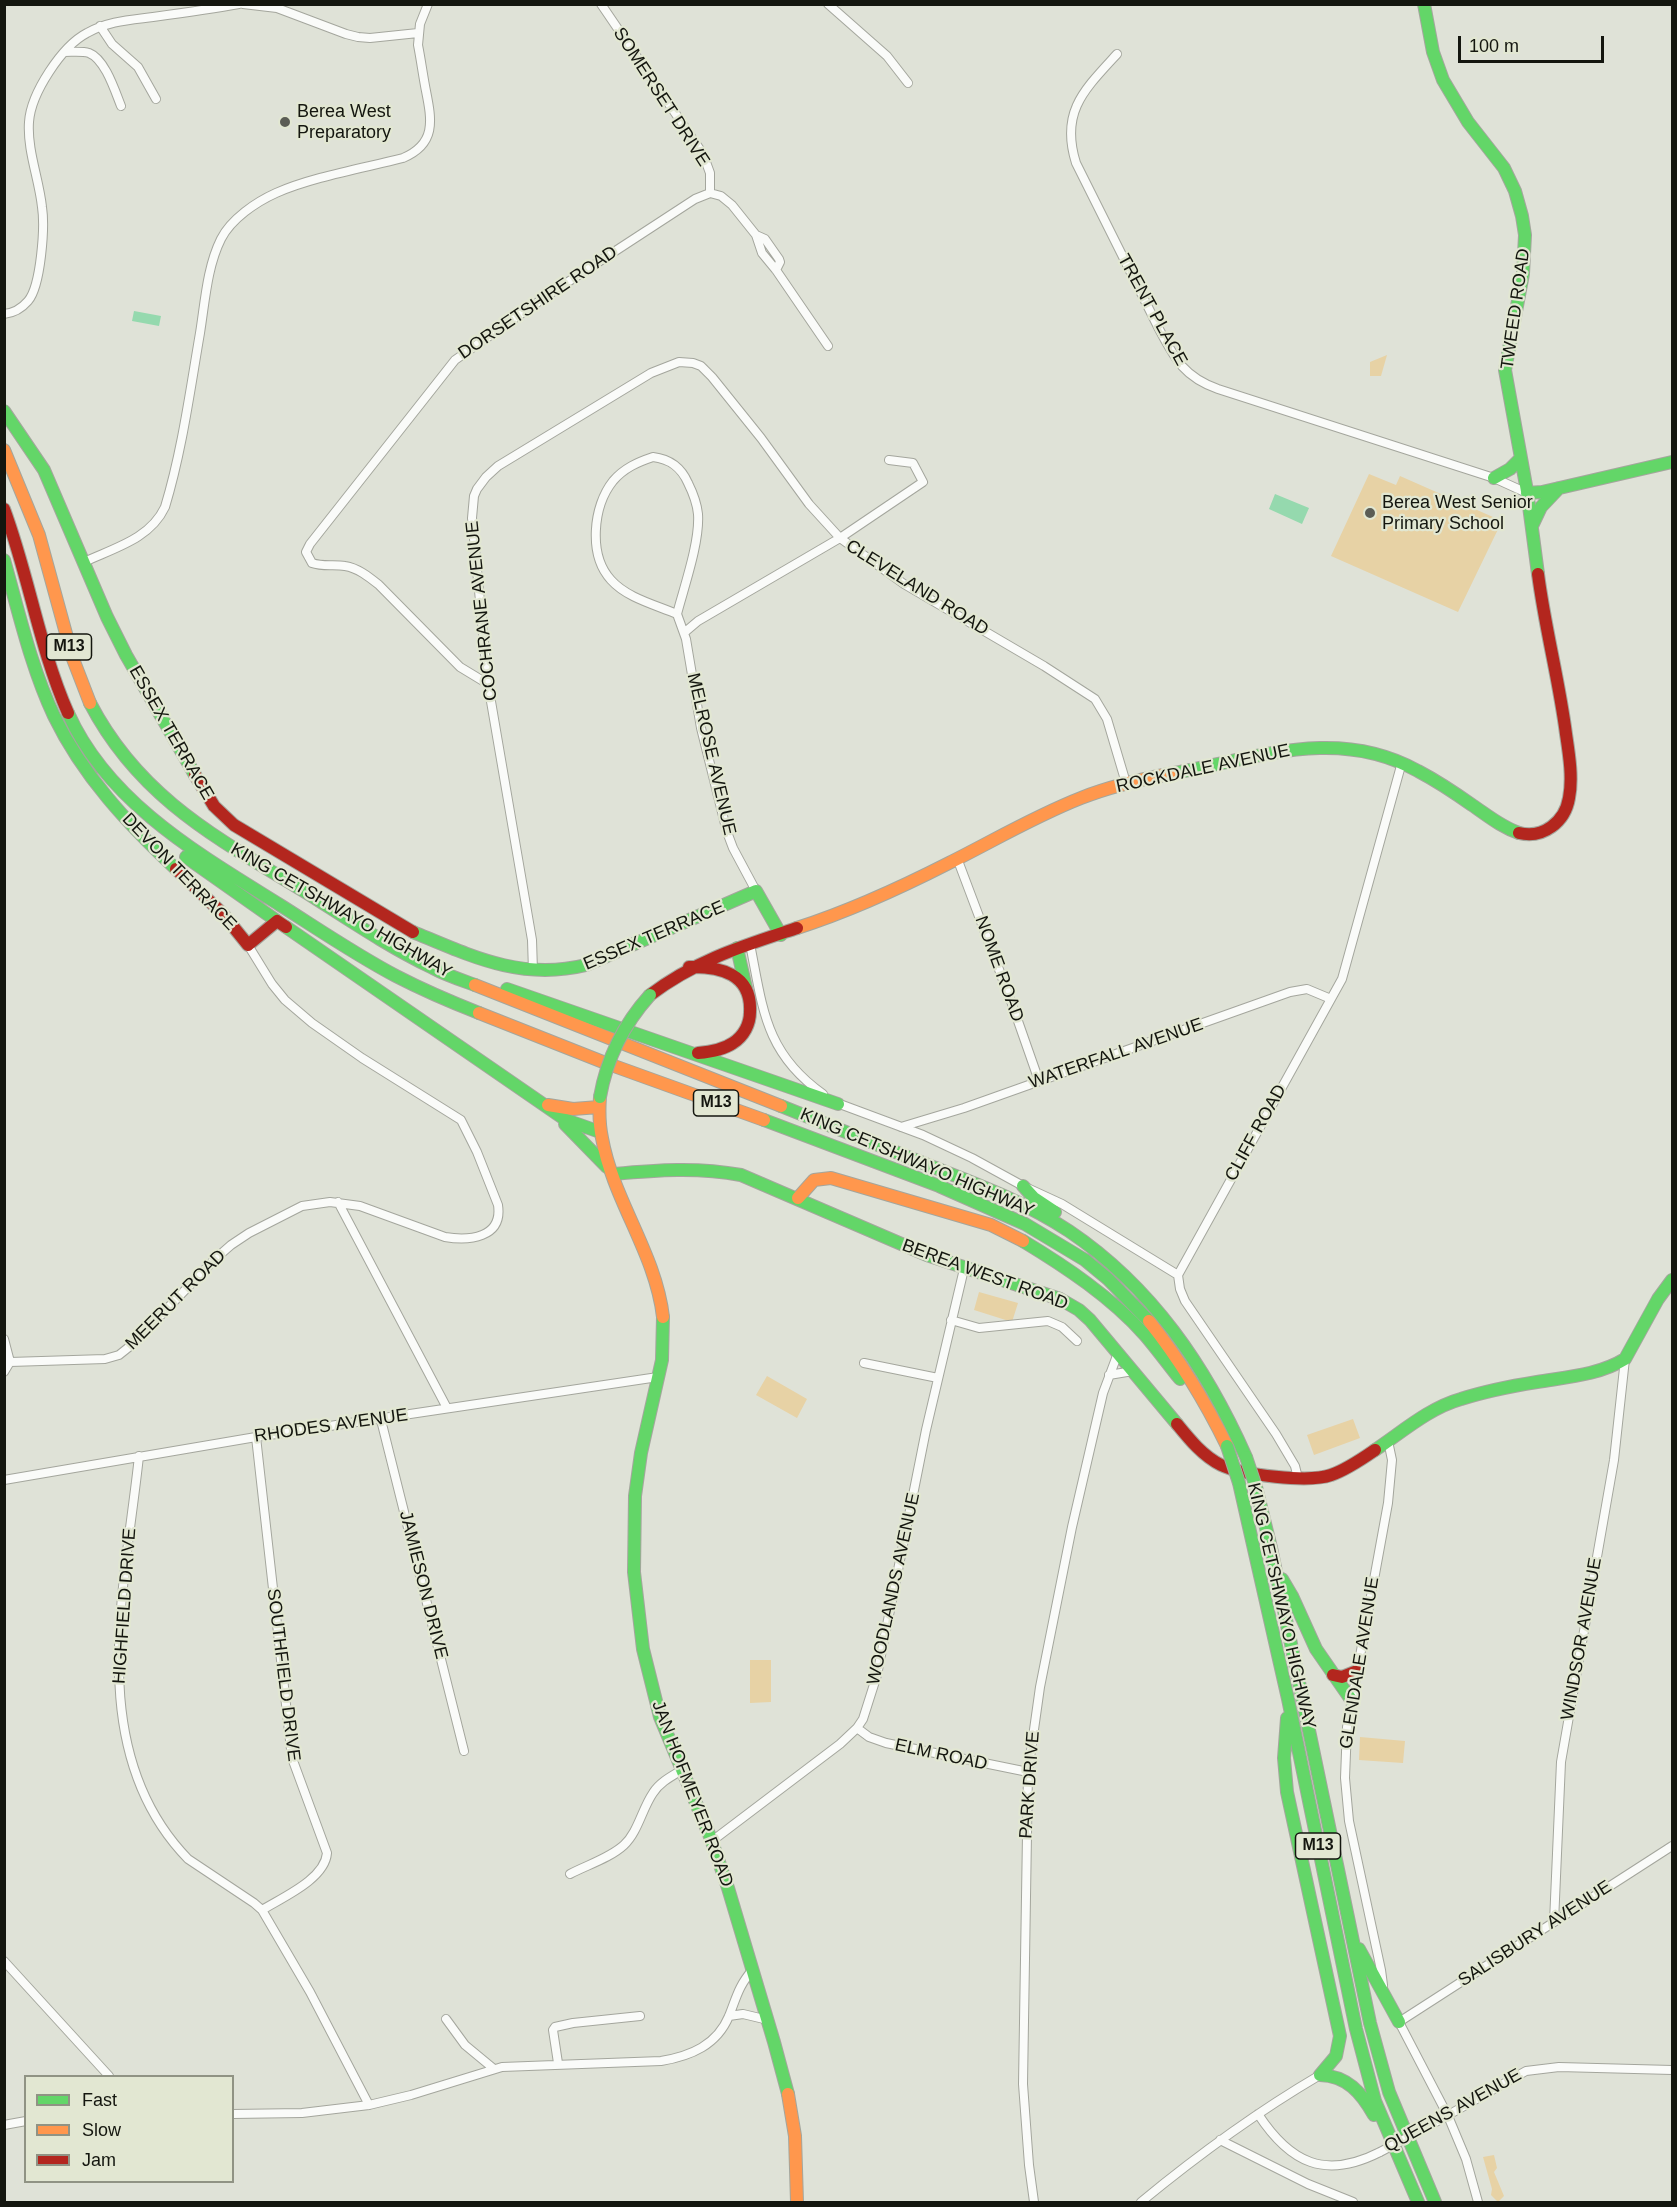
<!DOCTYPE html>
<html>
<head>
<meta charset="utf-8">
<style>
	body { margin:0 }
	#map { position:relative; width:1677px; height:2207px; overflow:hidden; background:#dfe2d7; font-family:Helvetica,sans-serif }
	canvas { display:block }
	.frame { position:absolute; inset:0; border:6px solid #14160f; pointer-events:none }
	.legend { position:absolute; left:24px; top:2075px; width:210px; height:108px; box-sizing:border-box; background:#e2e7d2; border:2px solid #909384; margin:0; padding:8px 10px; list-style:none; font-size:18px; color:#14160f }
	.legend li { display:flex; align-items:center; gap:12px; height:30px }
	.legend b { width:30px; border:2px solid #909384 }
	.scale { position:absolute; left:1458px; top:36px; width:146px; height:27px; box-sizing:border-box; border:3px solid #14160f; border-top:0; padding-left:8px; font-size:18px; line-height:21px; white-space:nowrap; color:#14160f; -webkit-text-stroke:4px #e2e7d2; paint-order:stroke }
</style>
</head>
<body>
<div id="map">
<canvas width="1677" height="2207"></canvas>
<div class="frame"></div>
<ul class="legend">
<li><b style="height:8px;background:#63d668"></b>Fast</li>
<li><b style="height:8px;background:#ff974d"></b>Slow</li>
<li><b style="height:8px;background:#b3261e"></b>Jam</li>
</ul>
<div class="scale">100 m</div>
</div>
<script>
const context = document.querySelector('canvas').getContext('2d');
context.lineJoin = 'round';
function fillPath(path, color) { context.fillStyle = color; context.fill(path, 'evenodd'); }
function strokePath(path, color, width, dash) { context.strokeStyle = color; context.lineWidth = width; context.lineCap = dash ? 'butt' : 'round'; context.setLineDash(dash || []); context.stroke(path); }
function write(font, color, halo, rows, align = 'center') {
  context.font = font + ' Helvetica,sans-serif'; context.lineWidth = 4.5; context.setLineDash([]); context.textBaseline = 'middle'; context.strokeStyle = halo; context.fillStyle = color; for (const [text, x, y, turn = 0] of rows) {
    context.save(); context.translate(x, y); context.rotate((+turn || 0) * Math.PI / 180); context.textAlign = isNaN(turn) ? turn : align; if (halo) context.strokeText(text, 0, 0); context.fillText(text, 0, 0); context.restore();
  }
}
const green = new Path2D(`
	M1387 355 1381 376H1370V362Z
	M1369 474 1396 485 1400 476 1502 521 1458 612 1331 556Z
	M979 1292 1018 1303 1012 1322 974 1310Z
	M767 1376 807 1399 797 1418 756 1395Z
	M1353 1419 1360 1438 1314 1455 1307 1435Z
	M750 1660H771V1702L750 1703Z
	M1360 1737 1405 1741 1403 1763 1359 1760Z
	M1494 2155 1497 2168 1494 2172 1504 2196 1498 2202 1491 2195 1492 2189 1483 2157Z`);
const water = new Path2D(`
	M134 311 161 316 159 326 132 321Z
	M1275 494 1309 508 1302 524 1269 509Z`);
const street = new Path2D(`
	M243 4 277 8 346 34 358 37 370 38 418 33
	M601 4 703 154 710 173V193
	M828 4 887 56 908 83
	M100 26 112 44 138 67 156 99
	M65 52C73 52 82 51 89 53 105 59 115 91 121 106
	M1117 54C1084 90 1060 112 1076 163L1159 329C1175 359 1184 377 1218 389L1494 478 1527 493
	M756 235 762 253 776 270 828 346
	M4 314C14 313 22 308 28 301 41 286 45 227 42 207 39 179 27 150 29 122 31 93 62 46 87 33 108 21 130 20 153 17 182 13 211 9 239 4
	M653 457C670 459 681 467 688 483 693 493 697 504 698 514 700 542 684 587 677 614 656 605 627 598 611 580 588 555 593 506 613 481 624 468 638 462 653 457Z
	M84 562C114 548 150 539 165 507 182 451 190 391 200 333 205 302 207 267 221 239 231 219 256 202 276 193 312 177 364 168 403 158 436 144 432 121 426 91 423 76 421 60 418 45L420 24 428 4
	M677 614 686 639 701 728 727 832 733 848 756 891
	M685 632 698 621 840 538 923 482 913 463 889 460
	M488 684 460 667 379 585C369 577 358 568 345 566 334 564 323 567 312 563L306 552 310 544 455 360 551 293 695 199 710 193 721 196 732 205 756 235 765 239 779 259 780 262 776 270
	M957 858 1012 1004 1039 1081
	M750 944C763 1009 765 1053 823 1094
	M533 971 532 940 488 684 472 518 474 496 477 489 486 477 498 466 651 373 679 362 693 363 701 366 712 377 761 438 809 504 840 538 904 584 1044 666 1095 699 1107 719 1126 783
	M837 1103 923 1135 972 1158 1023 1186 1062 1204 1178 1275
	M901 1127 964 1108 1290 992 1307 989 1331 999
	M338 1202 447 1408
	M951 1320 979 1328 1048 1321 1062 1327 1077 1341
	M4 1339 10 1362
	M10 1362 105 1359 119 1355 134 1343 215 1259 231 1245 249 1233 302 1206 330 1202 360 1206 445 1237C469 1241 503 1238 498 1205L477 1152 461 1120 362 1058 312 1023 285 1000 272 984 248 945
	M864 1363 938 1378
	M4 1372 10 1362
	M1109 1375 1133 1371
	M381 1420 464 1751
	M256 1437 292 1758 327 1853C325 1879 283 1897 262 1910
	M139 1456C125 1588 83 1751 188 1859L254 1903 262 1910 310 1992 369 2105
	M1298 1478 1295 1466 1276 1434 1185 1301 1180 1289 1178 1275 1342 979 1402 762
	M4 1480 256 1437 658 1377
	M857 1728 869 1737 886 1743 1028 1772
	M712 1841 840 1744 857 1728 863 1719 877 1675 926 1430 964 1269
	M570 1874C587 1865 610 1858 624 1845 638 1832 642 1809 653 1793 660 1782 672 1776 682 1770
	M1554 1922 1561 1762 1614 1460 1625 1359
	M4 1961 109 2076
	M1383 1985 1381 1970 1349 1821 1345 1778 1347 1727 1388 1503 1392 1460 1388 1441
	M729 2016 743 2014 768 2020
	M446 2019 465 2045 494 2069
	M558 2063 553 2030 555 2027 573 2023 640 2016
	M232 2114 302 2113 369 2105 411 2095 502 2067 661 2061C691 2056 717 2045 729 2016 737 1996 738 1987 753 1969
	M1258 2114C1290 2163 1325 2180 1380 2152
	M4 2125 26 2121
	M1420 2131 1526 2071 1559 2067 1672 2070
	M1220 2140 1308 2184 1353 2202
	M1034 2202 1029 2165 1023 2084 1028 1772 1040 1687 1072 1527 1103 1393 1118 1353
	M1141 2202C1198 2155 1257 2112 1320 2075
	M1478 2202 1466 2159 1448 2116 1399 2022 1672 1846`);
const fast = new Path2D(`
	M1424 4 1433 52 1443 80 1468 122 1504 168 1515 191 1522 216 1525 235 1523 274 1505 370 1527 491 1538 574
	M4 411 44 470 107 617 126 655 195 775
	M1494 478 1510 469 1521 458
	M1527 493 1542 492 1672 462
	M1532 526 1541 507 1559 488
	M4 560C19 613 31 667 54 716 83 776 128 824 176 869
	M90 703C140 799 219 839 307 893 348 919 389 947 433 968 446 975 461 980 475 985
	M68 713C108 803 200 855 280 905 318 929 356 955 396 976 423 990 451 1002 479 1013
	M1174 773C1257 758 1338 726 1418 771 1437 781 1455 793 1472 805 1487 815 1501 827 1519 833
	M186 857 277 921
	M286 927 566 1120 600 1132
	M413 932C471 956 521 981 586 965L756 891 781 935
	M737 948 746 988
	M507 989 838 1104
	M781 1106C832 1126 882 1147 933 1167 979 1185 1027 1203 1069 1231 1152 1287 1206 1367 1246 1457
	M764 1120 939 1186 1025 1224 1085 1260 1108 1279 1149 1321
	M565 1124 607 1167
	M614 1174C657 1170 698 1167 741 1175L927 1255 1060 1299 1079 1310 1090 1320 1177 1424
	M1023 1186 1034 1198 1055 1212
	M1023 1241C1066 1267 1111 1297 1145 1335 1157 1349 1168 1364 1180 1379
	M663 1317 662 1360 641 1453 635 1496 634 1572 643 1649 660 1717 711 1839 728 1888 774 2042 788 2094
	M1375 1450C1402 1432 1429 1408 1461 1399 1486 1391 1512 1386 1537 1382 1567 1377 1599 1375 1625 1359L1658 1299 1672 1280
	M1239 1483 1288 1699 1356 2029 1375 2101 1418 2202
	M1256 1487 1271 1548 1370 2023 1389 2092 1435 2202
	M1282 1579 1292 1596 1316 1649 1352 1701
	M1287 1718 1284 1758 1287 1792 1340 2036 1336 2056 1320 2075
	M1359 1949 1399 2022
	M1320 2075C1347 2076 1361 2092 1374 2115`);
const slow = new Path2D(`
	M4 450 39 535 73 659 90 703
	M797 928C850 911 900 888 949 863 993 841 1035 816 1081 798 1111 786 1142 779 1174 773
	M475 985 781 1106
	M479 1013 603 1062 764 1120
	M600 1097C599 1111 599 1124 602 1138 613 1200 656 1254 663 1317
	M548 1105 573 1109 599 1107
	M798 1198 814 1180 831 1178 991 1225 1023 1241
	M1149 1321C1180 1360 1205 1401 1227 1446
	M788 2094 795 2136 797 2202`);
const jam = new Path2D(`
	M4 509C29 576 39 647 68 713
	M195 775 214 806 234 825 413 932
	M1519 833C1543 839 1565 822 1569 798 1573 778 1569 754 1566 734 1559 680 1545 628 1538 574
	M176 869 223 914 248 945 277 921 286 927
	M689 967C720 966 752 974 750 1012 750 1024 744 1036 733 1043 723 1050 710 1052 698 1053
	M650 995C696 960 743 946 797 928
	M1177 1424C1190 1440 1203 1456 1221 1465 1242 1475 1309 1483 1331 1475 1346 1470 1362 1459 1375 1450
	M1333 1675 1342 1677 1357 1671`);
const streetBridge = new Path2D(`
	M1380 2152 1420 2131`);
const fastBridge = new Path2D(`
	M600 1097C607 1057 623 1025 650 995
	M1227 1446 1239 1483
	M1246 1457 1256 1487`);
const markers = [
	[285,122,6,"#5b5d55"],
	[1370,513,6,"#5b5d55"]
];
const shields = [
	[69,647,45],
	[716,1103,45],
	[1318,1846,45]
];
const shieldNames = [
	["M13",69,647],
	["M13",716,1103],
	["M13",1318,1846]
];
const streetNames = [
	["SOMERSET DRIVE",661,97,57],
	["DORSETSHIRE ROAD",538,303,-34],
	["TWEED ROAD",1516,309,-82],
	["TRENT PLACE",1152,310,61],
	["CLEVELAND ROAD",917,588,32],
	["COCHRANE AVENUE",482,611,-96],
	["ESSEX TERRACE",171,733,60],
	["MELROSE AVENUE",711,754,77],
	["ROCKDALE AVENUE",1203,769,-12],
	["DEVON TERRACE",179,872,46],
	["KING CETSHWAYO HIGHWAY",341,911,30],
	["ESSEX TERRACE",654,936,-23],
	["NOME ROAD",999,969,70],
	["WATERFALL AVENUE",1116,1054,-19],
	["CLIFF ROAD",1256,1133,-61],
	["KING CETSHWAYO HIGHWAY",917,1163,23],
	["BEREA WEST ROAD",985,1275,20],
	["MEERUT ROAD",176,1300,-45],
	["RHODES AVENUE",331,1426,-8],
	["JAMIESON DRIVE",423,1585,76],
	["WOODLANDS AVENUE",894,1589,-78],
	["HIGHFIELD DRIVE",125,1606,-86],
	["KING CETSHWAYO HIGHWAY",1281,1606,77],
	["WINDSOR AVENUE",1582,1639,-80],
	["GLENDALE AVENUE",1360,1663,-81],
	["SOUTHFIELD DRIVE",283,1675,83],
	["ELM ROAD",941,1755,12],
	["PARK DRIVE",1030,1785,-86],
	["JAN HOFMEYER ROAD",692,1794,69],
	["SALISBURY AVENUE",1535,1934,-33],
	["QUEENS AVENUE",1453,2111,-29]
];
const poiNames = [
	["Berea West",297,112],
	["Preparatory",297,133],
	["Berea West Senior",1382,503],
	["Primary School",1382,524]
];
fillPath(green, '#e7d2a5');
fillPath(water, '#95d9ae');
strokePath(street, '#a4a69d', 10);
strokePath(fast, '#a4a69d', 14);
strokePath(slow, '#a4a69d', 14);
strokePath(jam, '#a4a69d', 14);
strokePath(street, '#fafbf9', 8);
strokePath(fast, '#63d668', 12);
strokePath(slow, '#ff974d', 12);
strokePath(jam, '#b3261e', 12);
strokePath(streetBridge, '#a4a69d', 10, []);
strokePath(fastBridge, '#a4a69d', 14, []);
strokePath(streetBridge, '#fafbf9', 8);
strokePath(fastBridge, '#63d668', 12);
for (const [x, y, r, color] of markers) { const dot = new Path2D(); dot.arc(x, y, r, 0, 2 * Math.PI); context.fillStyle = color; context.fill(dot); strokePath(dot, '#e2e7d2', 2); }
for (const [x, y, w] of shields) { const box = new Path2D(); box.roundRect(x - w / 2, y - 13, w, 26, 4.5); context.fillStyle = '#e2e7d2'; context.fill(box); strokePath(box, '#14160f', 1.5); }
write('bold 16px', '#14160f', null, shieldNames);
write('18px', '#14160f', '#e2e7d2', streetNames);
write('18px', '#14160f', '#e2e7d2', poiNames, 'left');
</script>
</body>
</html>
